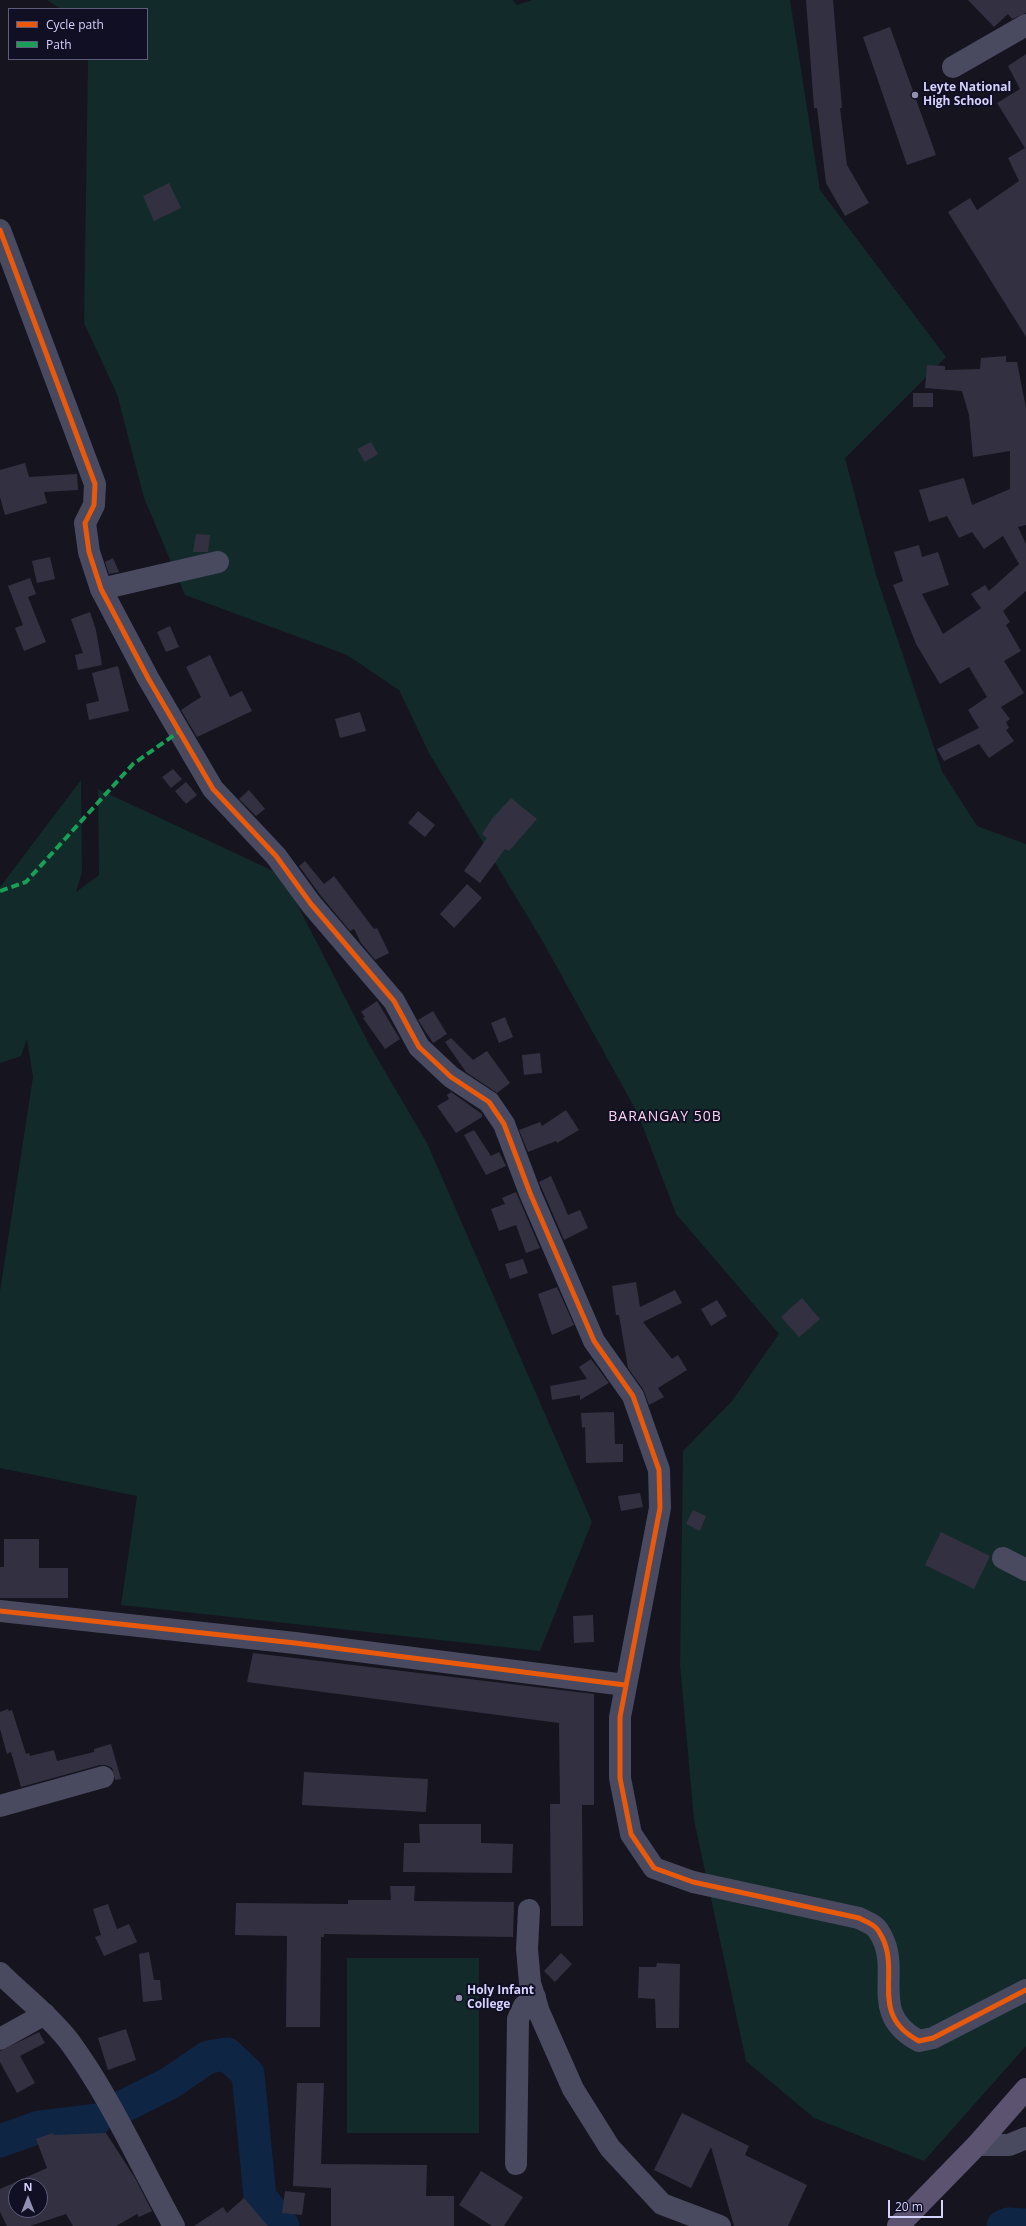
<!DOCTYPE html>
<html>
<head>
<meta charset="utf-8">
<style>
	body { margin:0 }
	#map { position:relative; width:1026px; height:2226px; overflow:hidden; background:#15141f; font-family:"Open Sans",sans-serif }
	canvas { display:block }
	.legend { position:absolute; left:8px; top:8px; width:140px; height:52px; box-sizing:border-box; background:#110f24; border:1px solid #5f5d7b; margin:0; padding:5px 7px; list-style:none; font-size:12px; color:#d5d2fe }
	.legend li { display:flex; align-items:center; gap:8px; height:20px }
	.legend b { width:20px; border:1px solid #5f5d7b }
	.north { position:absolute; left:8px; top:2178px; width:40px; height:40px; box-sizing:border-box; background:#110f24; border:1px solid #5f5d7b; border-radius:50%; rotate:0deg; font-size:11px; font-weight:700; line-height:16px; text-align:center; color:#d5d2fe }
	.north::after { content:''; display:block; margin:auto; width:14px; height:18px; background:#9290b0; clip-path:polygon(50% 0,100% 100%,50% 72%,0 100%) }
	.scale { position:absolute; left:888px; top:2200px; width:55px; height:18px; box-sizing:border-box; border:2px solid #d5d2fe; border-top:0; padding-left:5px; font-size:12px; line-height:14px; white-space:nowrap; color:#d5d2fe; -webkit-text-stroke:3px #110f24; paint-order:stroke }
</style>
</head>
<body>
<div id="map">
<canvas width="1026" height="2226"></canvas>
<ul class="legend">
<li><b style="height:5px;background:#e8590c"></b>Cycle path</li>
<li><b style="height:5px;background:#1a9f57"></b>Path</li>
</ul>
<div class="north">N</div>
<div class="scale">20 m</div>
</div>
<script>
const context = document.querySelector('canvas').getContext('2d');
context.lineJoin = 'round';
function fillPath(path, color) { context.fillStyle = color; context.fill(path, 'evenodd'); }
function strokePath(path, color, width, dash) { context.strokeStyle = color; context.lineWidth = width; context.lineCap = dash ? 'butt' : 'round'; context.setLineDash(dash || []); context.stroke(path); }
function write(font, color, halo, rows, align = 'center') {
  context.font = font + ' "Open Sans",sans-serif'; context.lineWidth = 4; context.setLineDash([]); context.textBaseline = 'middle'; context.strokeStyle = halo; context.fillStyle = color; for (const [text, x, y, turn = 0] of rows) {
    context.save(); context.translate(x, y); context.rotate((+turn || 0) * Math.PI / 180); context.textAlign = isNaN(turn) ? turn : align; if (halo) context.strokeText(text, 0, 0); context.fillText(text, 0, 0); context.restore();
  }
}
const green = new Path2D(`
	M47 0H513L517 5 532 0H790L820 190 946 357 845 458 876 575 942 771 977 826 1026 844V2046L924 2161 814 2118 746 2061 694 1820 680 1665 683 1451 732 1401 779 1334 676 1214 638 1114 543 942 429 753 399 690 347 655 185 595 144 498 117 394 84 323 88 59H147V9H60Z
	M81 780 82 872 76 892 99 875 98 789 282 875 369 1044 427 1143 592 1522 540 1651 121 1605 137 1496 0 1468V1291L33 1077 27 1039 21 1056 0 1063V887Z
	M347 1958H479V2133H347Z`);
const river = new Path2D(`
	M122 2107 170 2083 208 2057 227 2054 248 2074 260 2197 283 2226
	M0 2141 39 2127 95 2120
	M1003 2226 1008 2224 1026 2225`);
const building = new Path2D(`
	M806 0H833L842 108H840L847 165 869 203 845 216 826 183 817 108H814Z
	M968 0H1026V13L1012 19 1008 14 994 27Z
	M890 27 936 155 907 165 863 37Z
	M1026 54V337L948 212 970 198 977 210 1019 181 1008 158 1025 148 997 103 1020 89 1008 66Z
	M169 183 181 208 154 221 143 196Z
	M1006 356V362H1017L1026 408V525L1018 527 1026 544V591L1003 611 1010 622 1006 625 1021 651 1004 661 1024 693 1001 707 1010 719 1006 722 1009 728 1006 730 1014 741 989 758 979 744 944 761 937 749 979 728 968 710 987 697 969 667 940 684 916 644 893 585 903 581 894 552 919 545 922 557 938 552 949 585 922 594 943 634 981 608 971 594 985 585 989 591 1019 564 1003 536 984 549 972 532 959 538 947 516 929 522 919 490 964 478 972 505 1010 489V451L973 457 969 415 962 391 925 388 927 365 945 366V370L980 369 981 358Z
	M913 393H933V407H913Z
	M371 442 378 454 365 462 357 449Z
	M25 463 29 477 77 474 78 490 44 492 47 503 5 515 0 497V470Z
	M196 534 210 535 208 552H193Z
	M50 557 55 579 37 583 32 561Z
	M113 558 119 572 109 574 105 562Z
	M30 578 36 594 28 597 46 642 24 651 15 628 23 625 8 586Z
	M90 612 96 630 102 665 78 670 75 655 83 653 71 619Z
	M170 626 179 647 166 652 157 632Z
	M210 655 230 697 242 691 252 711 197 737 181 710 201 697 186 667Z
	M118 666 129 711 89 720 86 704 99 701 92 673Z
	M360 712 366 731 340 738 335 719Z
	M173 769 182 779 171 788 162 777Z
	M186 782 197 795 186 804 175 791Z
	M249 790 265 809 256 816 239 799Z
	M511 798 537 819 509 851 505 849 480 883 464 871 487 838 482 834 492 819Z
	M418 811 435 825 425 837 408 823Z
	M305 861 324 884 334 876 374 929 377 928 389 953 375 960 361 943 354 929 350 931 321 896 299 866Z
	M467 884 482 898 454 928 440 914Z
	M377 1001 400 1039 385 1049 363 1018 365 1017 361 1012Z
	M433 1011 447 1034 433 1043 418 1020Z
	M505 1017 513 1037 499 1043 491 1023Z
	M451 1038 473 1060 487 1051 510 1083 497 1093 466 1072 445 1042Z
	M540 1053 542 1073 524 1075 522 1055Z
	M451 1092 482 1114V1117L456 1133 437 1106 449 1099 447 1095Z
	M566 1110 579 1130 557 1143 556 1141 528 1152 519 1130 540 1122 542 1126Z
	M474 1130 491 1156 499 1152 506 1166 486 1175 464 1135Z
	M551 1176 568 1215 580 1210 588 1228 564 1240 539 1182Z
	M516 1192 540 1248 526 1253 516 1225 499 1231 491 1209 505 1204 502 1198Z
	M523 1259 528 1273 510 1279 505 1264Z
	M636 1282 640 1307 675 1290 682 1303 643 1322 672 1359 678 1355 687 1370 658 1388 664 1397 649 1405 643 1389 628 1368 619 1315H616L612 1286Z
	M557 1287 574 1325 552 1335 538 1294Z
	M802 1298 820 1319 799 1337 781 1317Z
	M717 1300 727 1316 711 1326 701 1309Z
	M591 1359 609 1383 580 1400V1395L552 1400 550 1386 587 1379 579 1367Z
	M614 1412 615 1444H623V1462L586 1463 585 1427 582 1428 581 1413Z
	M640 1493 643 1507 621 1511 618 1496Z
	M693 1510 706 1516 700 1531 686 1524Z
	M941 1532 990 1556 974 1589 925 1565Z
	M4 1539H39V1568H68V1598H0V1567H4Z
	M593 1615 594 1642 574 1643 573 1616Z
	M253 1653 594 1694V1805H582L583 1926H551L550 1804H560L559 1723 247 1682Z
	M8 1709 9 1711 12 1710 26 1754 29 1753 30 1756 54 1750 57 1761 94 1752V1749L111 1744 121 1779 115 1780 112 1768 106 1765H100L21 1787 11 1752 7 1754 0 1729V1712Z
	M304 1772 428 1779 426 1812 302 1805Z
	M419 1824H481V1843L513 1844 512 1873 403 1872 404 1843H420Z
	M390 1886H415L414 1901 514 1902 513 1937 324 1934V1937H321L320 2027H286L287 1936 235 1935 236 1903 348 1904V1900H391Z
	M108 1904 117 1929 129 1924 137 1942 104 1956 95 1937 101 1935 93 1909Z
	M149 1952 154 1980H160L162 2000 143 2002 139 1954Z
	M561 1953 572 1964 555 1982 544 1971Z
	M657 1963 680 1964 679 2028H656L655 1999 638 1998 639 1967H656Z
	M126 2029 136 2060 108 2070 98 2038Z
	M39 2032 45 2043 20 2056 35 2083 17 2093 0 2062V2051Z
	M297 2083H324L321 2164 427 2165 426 2196H454V2226H331V2188L293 2186Z
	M682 2113 749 2146 745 2155 807 2185 788 2226H734L711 2147 691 2188 654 2170Z
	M53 2133 54 2135 106 2133 135 2178 152 2211 139 2217 137 2214 116 2226H73L66 2214 30 2226H7L0 2212V2189L47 2168 36 2139ZM16 2186H40V2210H16Z
	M481 2171 523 2197 504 2226H492L459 2205Z
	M285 2191 305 2193 302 2215 282 2213Z
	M244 2198 268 2226H194L223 2207 227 2213Z`);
const minor = new Path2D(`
	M953 67 1026 25
	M0 230 95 484 94 505 85 523 89 552 101 589 148 678 213 789 276 856 311 904 394 1001 419 1047 451 1077 489 1102 504 1124 530 1193 594 1341 633 1396 659 1470 660 1508 620 1717V1778L631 1834 654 1868 693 1882 859 1918C864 1921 871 1923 875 1927 878 1929 880 1934 882 1937 901 1974 868 2014 919 2041L933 2038 1026 1990
	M101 589 218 562
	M1003 1558 1026 1570
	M0 1611 295 1643 625 1685
	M0 1806 103 1777
	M529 1910 527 1949 530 1983 539 2012 573 2089 610 2148 662 2204 720 2226
	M0 1973C23 1996 49 2015 69 2041 111 2098 140 2165 174 2226
	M0 2039 45 2014
	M977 2145H1009L1026 2138
	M516 2164 518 2019 524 2006 535 1997`);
const major = new Path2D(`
	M898 2226 977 2145 1026 2089`);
const quiet = new Path2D(`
	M0 891 26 882 133 764 180 731`);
const cycleway = new Path2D(`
	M0 230 95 484 94 505 85 523 89 552 101 589 148 678 213 789 276 856 311 904 394 1001 419 1047 451 1077 489 1102 504 1124 530 1193 594 1341 633 1396 659 1470 660 1508 620 1717V1778L631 1834 654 1868 693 1882 859 1918C864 1921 871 1923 875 1927 878 1929 880 1934 882 1937 901 1974 868 2014 919 2041L933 2038 1026 1990
	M0 1611 295 1643 625 1685`);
const markers = [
	[915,95,4,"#9290b0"],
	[459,1998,4,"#9290b0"]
];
const poiNames = [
	["Leyte National",923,88],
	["High School",923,102],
	["Holy Infant",467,1991],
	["College",467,2005]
];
const quarterNames = [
	["BARANGAY 50B",665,1117]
];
fillPath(green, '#122a29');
strokePath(river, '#0f2544', 33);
fillPath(building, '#333141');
strokePath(minor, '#494960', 22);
strokePath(major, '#5c5371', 22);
strokePath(quiet, '#1a9f57', 4, [8, 4]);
strokePath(cycleway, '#e8590c', 5);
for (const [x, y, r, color] of markers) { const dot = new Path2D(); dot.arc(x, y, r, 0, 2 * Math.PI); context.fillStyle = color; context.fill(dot); strokePath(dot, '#110f24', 1.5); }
write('bold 12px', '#d5d2fe', '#110f24', poiNames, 'left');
context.letterSpacing = '1px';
write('14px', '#fed4f1', '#110f24', quarterNames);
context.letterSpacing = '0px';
</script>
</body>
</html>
